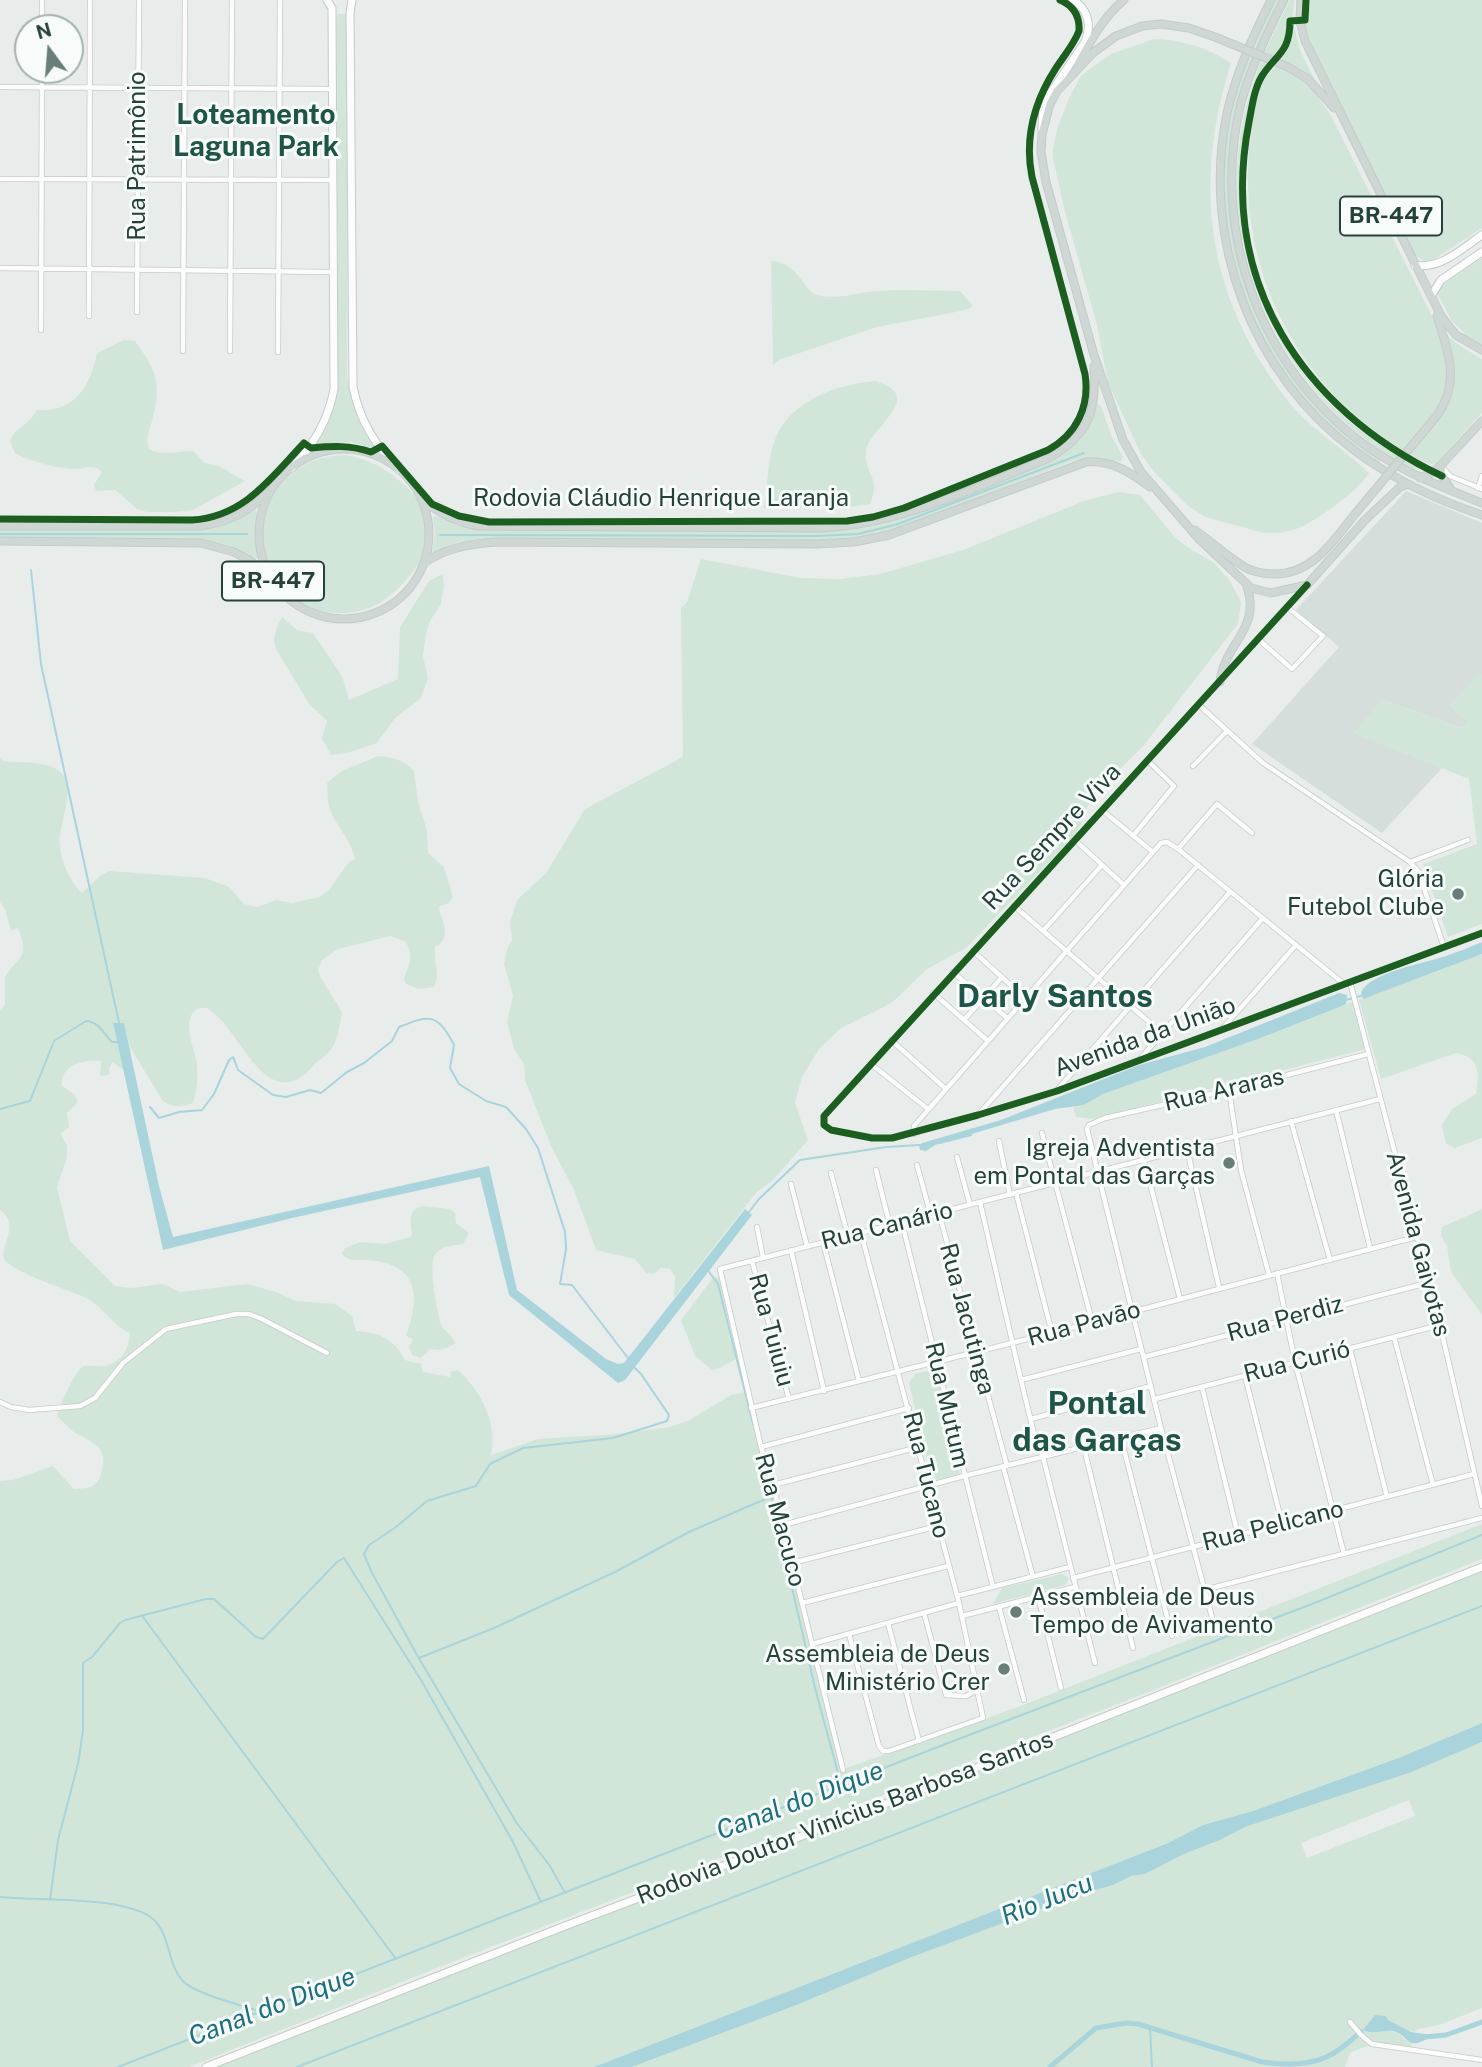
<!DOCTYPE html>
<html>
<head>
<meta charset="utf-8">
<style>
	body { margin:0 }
	#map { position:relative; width:1482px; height:2067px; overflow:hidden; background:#e8edeb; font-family:"Public Sans",sans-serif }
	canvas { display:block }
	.north { position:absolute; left:14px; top:14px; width:70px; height:70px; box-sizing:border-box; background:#f7fbf9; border:2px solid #a3b1ad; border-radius:50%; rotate:344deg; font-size:19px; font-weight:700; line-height:28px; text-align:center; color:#24423a }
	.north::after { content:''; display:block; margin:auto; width:24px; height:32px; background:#697e78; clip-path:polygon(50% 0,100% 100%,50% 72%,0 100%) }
</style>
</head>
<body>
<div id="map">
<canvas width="1482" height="2067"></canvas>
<div class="north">N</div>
</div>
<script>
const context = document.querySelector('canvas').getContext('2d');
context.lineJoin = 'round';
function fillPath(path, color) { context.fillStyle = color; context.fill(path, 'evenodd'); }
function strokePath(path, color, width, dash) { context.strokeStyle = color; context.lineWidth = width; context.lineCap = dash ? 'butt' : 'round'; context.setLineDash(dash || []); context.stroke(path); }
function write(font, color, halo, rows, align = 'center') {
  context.font = font + ' "Public Sans",sans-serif'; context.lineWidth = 6; context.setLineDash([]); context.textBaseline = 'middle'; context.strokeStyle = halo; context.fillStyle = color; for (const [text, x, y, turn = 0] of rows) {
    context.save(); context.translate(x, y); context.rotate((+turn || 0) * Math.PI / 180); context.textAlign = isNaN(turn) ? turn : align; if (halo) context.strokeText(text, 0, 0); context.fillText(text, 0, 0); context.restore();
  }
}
const built = new Path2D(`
	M1406 491 1482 523V707L1462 728 1383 700 1354 733 1442 768 1382 833 1252 744 1339 647 1296 610Z`);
const green = new Path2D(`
	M1275 0H1280C1265 30 1249 61 1241 93 1202 239 1257 371 1377 457L1382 465C1265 390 1200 252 1231 113 1240 73 1257 37 1275 0Z
	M1290 0H1294L1293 19 1289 20C1288 51 1276 53 1260 75 1252 85 1250 102 1247 115 1225 219 1257 333 1334 408 1361 434 1393 453 1426 470 1402 471 1358 434 1341 418 1258 339 1218 221 1246 108 1255 70 1272 35 1290 0Z
	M1307 0H1482V228L1433 260 1425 262 1415 255 1312 46 1305 24Z
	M337 14H348L347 374C350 403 359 425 376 449L351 442 313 445 331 416 338 391Z
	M1294 26 1300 50 1318 87 1319 99 1329 112 1433 318C1445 338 1462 347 1482 359V413L1435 465C1412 460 1390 442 1371 428 1277 356 1232 237 1253 121 1255 106 1258 88 1267 76 1283 56 1291 52 1294 26Z
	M1154 39C1181 39 1208 48 1231 63 1192 186 1207 300 1290 403 1312 431 1344 448 1369 473 1361 489 1314 523 1296 529 1286 533 1274 534 1264 533L1205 517 1188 506 1154 472 1141 454 1108 383 1097 325 1065 212 1053 159V149L1057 129 1069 98 1081 76 1095 65 1111 54Z
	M1482 258V347L1462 337 1464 333 1452 321 1437 293 1444 284Z
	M771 261C799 262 803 291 817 295 836 301 858 292 878 291 905 289 933 291 960 291L973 306 966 310 877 327 779 360 773 365Z
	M124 340 135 341C157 371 162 384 152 421 149 430 146 439 149 449 160 456 179 451 193 451L205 463 219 466 245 481 193 510 175 512H147L137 509 115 490 96 491 94 485 102 472C93 463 86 469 75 469 59 469 29 461 15 453L10 441C15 427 28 426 37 410 75 412 90 387 97 353Z
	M876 381C928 398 869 426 866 452 864 475 882 477 870 504L848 507 764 508C768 486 767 458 776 437 792 400 838 384 876 381Z
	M1098 404 1101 406 1111 435 1123 457 1121 462 1091 457 1072 461 898 529 859 538 834 540 487 539 459 542 432 553 435 535 433 517 436 516 458 526 488 530 819 531 846 530 882 524 1058 456 1067 450Z
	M345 455C380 459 428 494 430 532 430 547 423 558 414 570 395 595 373 614 339 613 236 610 238 457 345 455Z
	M1118 492 1140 495 1174 536 1187 547 1213 562 1230 581 1241 602 1238 624 1144 745 1097 792 1080 818 1082 823 1075 835 966 948 927 969 895 1000 884 1007 841 1028 819 1049 802 1077 795 1103 808 1140 773 1180 756 1193 674 1298 675 1276 670 1269 661 1268 654 1274 646 1273 635 1259 596 1250 574 1190 551 1146 525 1080 524 1064 514 1049 510 1033 507 1023 513 995 504 964 507 949 512 940 510 922 517 900 546 873 585 809 683 757 681 608 687 602 701 559 801 578 840 579 880 574 963 550 1084 501Z
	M255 510 257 512 255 534 258 557 256 560 230 546 199 539 0 538V529L201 530 227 524Z
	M443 574 444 587 441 604 430 621 426 633 423 656 428 678 421 698 395 718 377 743 347 753 331 755 322 738 327 721 310 705 277 651C271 639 276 629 282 617L297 630 313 633 342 676 349 700 398 679 400 627 429 581Z
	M1480 673 1482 675V924L1448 937 1423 864 1477 844 1469 779 1353 733 1383 700 1462 728 1467 722 1449 705Z
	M378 756C391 757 405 760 414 771L418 802 427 830 428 853 444 867 453 897 449 903 440 906 439 909C442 919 450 934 441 943 435 949 435 943 435 952 434 966 441 973 434 987L418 989 406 984 404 979C409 963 414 959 406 942L390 936 338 949 322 960 318 970 321 978 342 1012C339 1028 338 1045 325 1056 320 1060 316 1062 313 1066 275 1111 248 1053 226 1026 221 1019 214 1013 207 1008 201 1008 195 1008 192 1014 184 1029 195 1049 197 1064 198 1078 197 1090 193 1103 181 1107 173 1108 162 1100L129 1045 124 1023 113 1024 124 1070 112 1062 109 1069 110 1074 103 1076 100 1075 101 1061C84 1060 60 1064 62 1086L74 1094 78 1102 67 1113 69 1127 61 1134 67 1146V1157L57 1187 70 1241 115 1286 132 1288 162 1284 180 1292 247 1284 276 1292 296 1301 335 1304 352 1316 356 1331C379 1332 394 1339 405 1360L421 1364 423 1372 450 1377 451 1372 458 1370C481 1391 498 1423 491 1455L538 1439 616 1434 669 1427 688 1421 731 1395 746 1392 765 1456 841 1770 1018 1707 1482 1524V1559L1118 1704 442 1966 189 2067H0V1481L13 1480 53 1466 74 1489C87 1488 96 1489 101 1474 110 1446 92 1443 74 1432 68 1428 62 1421 57 1416 58 1408 76 1370 82 1367 89 1364 97 1367 105 1366 122 1362 129 1349 130 1333 114 1327 104 1308 88 1299 69 1289 16 1275 4 1259 0 1244 21 1225 0 1210V1010L5 1004V977C19 954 30 960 18 928L11 931 5 909 0 902V758L3 761C17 763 32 761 46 765 86 774 58 819 60 845 61 863 70 881 82 893L101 875 109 871 205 878 229 887 244 904 258 907 276 900 292 903 319 897 329 890 349 862 355 859C351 839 335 826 329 806 327 798 328 791 327 783L342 771Z
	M1482 954V1138L1455 1148 1446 1144 1442 1125 1452 1109 1476 1094C1479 1073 1481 1058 1456 1053L1381 1079 1359 1000Z
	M1352 1002 1366 1049 1093 1119 1076 1117 1073 1107 1084 1105 1103 1094 1258 1039Z
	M422 1206 450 1209 455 1213 456 1223 469 1233 463 1244C454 1245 438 1246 434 1257 429 1271 437 1306 440 1322 443 1332 453 1334 455 1344L441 1350 430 1349 421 1358 412 1355 409 1347 413 1339 406 1336C421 1295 418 1264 368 1260 358 1260 348 1262 342 1254L345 1248 360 1242 385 1244 410 1237 412 1234C411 1222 406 1211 422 1206Z
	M1482 1209V1315L1451 1272 1447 1246 1441 1236 1442 1227Z
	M719 1276 736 1359 720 1368 712 1370 695 1356 681 1320 713 1278Z
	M936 1369 960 1475 932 1482 909 1383 915 1374Z
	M1482 1569V1723L1401 1757 1253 1811 1203 1825 1168 1843 594 2067H213Z
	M1062 1574 1069 1578 1065 1585 993 1604 1002 1588Z
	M1482 1742V2008L1439 2025 1418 2029 1415 2032 1402 2029 1368 2033C1376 2032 1389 2029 1397 2033 1404 2036 1404 2041 1411 2043L1414 2051 1367 2046 1350 2053 1345 2067H632L794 2006 912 1957 1079 1895 1113 1885 1131 1876 1145 1874 1184 1854 1220 1840 1245 1827 1412 1772ZM1409 1800 1415 1816 1307 1858 1301 1843Z`);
const water = new Path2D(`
	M1482 942V954L1363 999 1361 992C1371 972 1425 963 1446 956 1458 952 1470 947 1482 942Z
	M1339 993 1347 995 1346 1004 1342 1006 1258 1039 1103 1094 1084 1105 1055 1109 935 1145 926 1151 920 1150 919 1146 922 1143 1001 1120 1139 1065 1205 1047Z
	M113 1023H124L159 1186 173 1237 489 1166 517 1290 606 1359 618 1364 624 1363 745 1209 752 1215 625 1380 618 1383 509 1295 480 1177 292 1218 163 1250Z
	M1482 1723V1742L1412 1772 1245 1827 1220 1840 1184 1854 1145 1874 1131 1876 1113 1885 1079 1895 912 1957 794 2006 632 2067H594L1168 1843 1203 1825 1253 1811 1401 1757Z
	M1375 2015 1386 2016 1388 2020 1411 2032 1433 2035C1404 2055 1410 2033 1392 2031 1381 2030 1373 2035 1363 2030Z`);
const stream = new Path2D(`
	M0 534H247
	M440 535 816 536 858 534 898 524 1084 453
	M31 570 41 664 119 1023
	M1346 1000 1364 995
	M150 1107 159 1118 179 1112 202 1110 214 1094 229 1060 233 1057 238 1070 273 1095 286 1097 310 1090 321 1093 347 1072 364 1063 392 1041 399 1027C429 1015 437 1012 454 1045L450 1068 459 1084 486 1101 506 1107 526 1129 538 1148 565 1232 566 1249 560 1284 572 1285 628 1358
	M0 1109 30 1101 54 1041 86 1021C98 1021 104 1034 112 1042H119
	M940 1143 971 1135
	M749 1212 759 1199 800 1160 886 1147 920 1145
	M707 1269 718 1284 753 1424
	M762 1456 815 1688 841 1784
	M143 1617 396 1959
	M419 1658 494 1628 615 1572 689 1532 770 1497
	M565 1893 550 1866 516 1822 417 1655 371 1571 364 1554 369 1545 396 1527 427 1501 476 1486 490 1464 523 1448 613 1438 667 1421 669 1415 641 1374 634 1367
	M0 1897C39 1901 117 1896 149 1916 171 1930 166 1963 183 1981 193 1993 241 2005 258 2011
	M50 1900 58 1840 78 1764 83 1731V1663L92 1657 120 1623 125 1620 206 1599H214L256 1637 263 1639 337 1562 344 1558 421 1680 513 1842 541 1902
	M1150 2028 1152 2067
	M118 2067 930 1750 1317 1602 1482 1535
	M297 2067 1482 1606`);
const canal = new Path2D(`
	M1425 2037 1446 2035 1482 2022
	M1050 2067 1096 2028 1126 2023 1138 2024 1262 2062C1286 2065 1313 2066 1334 2053 1344 2047 1352 2039 1361 2032`);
const street = new Path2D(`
	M42 28V0
	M0 87 332 89
	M0 179 332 180
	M0 268 332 272
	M137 312 139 0
	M89 316 90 0
	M41 330 42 70
	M183 351 185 0
	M230 351 232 0
	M278 352 280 0
	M1444 469 1450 476 1482 489
	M1478 488 1482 476
	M1306 587 824 1116V1125L831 1130 872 1138H892L978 1115 1057 1091 1482 933
	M1258 639 1292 669 1323 636 1287 607
	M1199 705 1263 763 1410 862 1418 871 1444 947
	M1193 766 1227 731
	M1103 811 1153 852
	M1133 836 1174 786 1148 761
	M1076 841 1124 885
	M1178 849 1217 804 1252 833
	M1410 862 1468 840
	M1014 906 1162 1033
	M1043 931 1102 865
	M973 951 1025 998
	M953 972 1007 1018
	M1350 982 1440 1325 1482 1506
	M933 993 987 1040
	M964 1020 1002 977
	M1223 1028 1296 945
	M891 1040 946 1089
	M1140 1059 1263 918
	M871 1064 928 1109
	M1057 1090 1230 892
	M1229 1090 1241 1170 1269 1275
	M1336 1110 1370 1248
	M978 1115 1198 865
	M1291 1121 1330 1260
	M1042 1133 1092 1321
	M914 1134V1126L1161 843 1167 842 1178 849 1344 984
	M999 1141 1010 1195
	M1187 1149 1219 1287
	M957 1157 970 1205
	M1144 1160 1180 1299
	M917 1165 931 1216
	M876 1170 890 1226
	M831 1173 848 1236
	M791 1184 807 1246
	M1016 1193 1052 1333
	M980 1202 1021 1380 1035 1438 1043 1457 1095 1663
	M939 1213 1007 1466
	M902 1223 993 1587
	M757 1227 763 1257
	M823 1242 859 1381
	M791 1250 824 1391
	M752 1261 789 1399
	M1277 1273 1295 1362 1344 1554
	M1394 1337 1433 1485
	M1350 1349 1387 1497
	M1144 1357 1427 1283
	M1245 1376 1282 1523
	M1021 1380 1141 1349
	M1202 1387 1238 1535
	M1155 1399 1440 1325
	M0 1402 11 1407 29 1410 80 1406 95 1398 123 1363 166 1329 236 1314H249L262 1319 327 1353
	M751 1408 1052 1333 1416 1237
	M1031 1419 1151 1386
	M1121 1438 1172 1636
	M761 1447 909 1408
	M1084 1448 1133 1648
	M1003 1466 1033 1577
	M773 1485 919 1447
	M783 1525 964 1476 1161 1428
	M792 1563 938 1526
	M1073 1578 1474 1474
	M1204 1590 1482 1518
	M957 1596 1070 1567
	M1038 1596 1061 1688
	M802 1603 948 1566
	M999 1607 1024 1700
	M924 1613 946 1695 966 1696 977 1690
	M962 1616 1075 1587
	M1213 1621 1161 1428 1087 1129 1089 1125 1105 1118 1229 1090 1368 1054
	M888 1623 919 1741
	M849 1634 879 1746 883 1751H889L983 1718 959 1603 861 1233
	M812 1644 959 1603
	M843 1770 773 1485 761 1447 720 1269 1380 1099
	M1350 2022 1361 2035 1372 2044 1482 2060`);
const secondary = new Path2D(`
	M352 0 350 13 353 387C360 421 375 445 399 470
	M1042 130 1043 104 1085 42C1092 25 1088 9 1073 0
	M1415 265C1440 270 1463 248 1482 235
	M1431 296 1441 280 1482 252
	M292 468C314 444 328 421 334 389L332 8 327 0
	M206 2067 565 1926 857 1815 1482 1567`);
const primary = new Path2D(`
	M1271 0C1253 36 1236 73 1227 113 1201 239 1251 374 1355 451 1393 479 1437 500 1482 515
	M1284 0C1267 33 1251 67 1241 103 1209 233 1262 374 1372 450 1406 473 1444 488 1482 503
	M1301 0 1300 21 1305 41 1441 316 1456 335 1482 350
	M1215 37 1189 28 1161 24 1142 26 1116 36 1094 52 1057 91 1050 104 1042 134 1041 152 1046 182 1094 355 1123 440 1141 472 1199 539 1251 588 1271 593 1307 585 1365 520 1400 487 1408 484
	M1078 64C1090 42 1104 16 1124 0
	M1288 67 1308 79 1334 108
	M1430 424C1462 388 1450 357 1437 316
	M259 534a85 85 0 1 1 170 0a85 85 0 1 1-170 0Z
	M1420 478 1433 472 1442 464
	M1451 490 1441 474 1442 464 1482 421
	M421 499C439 513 454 521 477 526L819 528C896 526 977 487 1049 458 1089 435 1097 411 1094 366
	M0 526H200C226 523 249 512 267 493
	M1195 530C1211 542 1226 555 1243 566 1252 572 1264 574 1275 574 1313 574 1333 541 1355 514
	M0 541 201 543 234 552 249 560 267 575
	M423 564C444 548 470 544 496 542L817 544 854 542 889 535 1086 462C1112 460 1130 472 1150 487
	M1220 682C1224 643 1263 629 1246 584`);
const primaryBridge = new Path2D(`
	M1215 37 1288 67
	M1355 514 1430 424`);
const cycleway = new Path2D(`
	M1306 0 1305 20 1290 21C1290 53 1276 54 1262 76 1254 89 1252 107 1249 122 1218 281 1302 409 1442 476
	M0 519 192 520C244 517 271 478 304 443L311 448C333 446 350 445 371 452L382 446 432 504 459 516 489 522 847 521 873 517 904 508 1048 450C1077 434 1090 406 1085 374L1032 177C1024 137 1034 102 1056 68 1064 56 1074 44 1079 31 1080 16 1074 6 1060 0
	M1307 585 824 1116V1125L831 1130 872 1138H892L978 1115 1057 1091 1482 933`);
const markers = [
	[1458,894,7,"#697e78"],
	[1229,1163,7,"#697e78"],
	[1016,1612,7,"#697e78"],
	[1004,1669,7,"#697e78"]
];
const shields = [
	[1391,216,102],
	[273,581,102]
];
const shieldNames = [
	["BR-447",1391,216],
	["BR-447",273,581]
];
const streetNames = [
	["Rua Patrimônio",138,156,-90],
	["Rodovia Cláudio Henrique Laranja",661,499],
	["Rua Sempre Viva",1052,837,-47],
	["Avenida da União",1145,1037,-20],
	["Rua Araras",1224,1090,-13],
	["Rua Canário",887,1226,-14],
	["Avenida Gaivotas",1418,1244,75],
	["Rua Jacutinga",967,1319,75],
	["Rua Perdiz",1285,1319,-15],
	["Rua Pavão",1084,1324,-15],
	["Rua Tuiuiu",771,1330,75],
	["Rua Curió",1297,1362,-14],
	["Rua Mutum",947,1405,77],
	["Rua Tucano",926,1475,76],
	["Rua Macuco",780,1520,75],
	["Rua Pelicano",1273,1526,-14],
	["Rodovia Doutor Vinícius Barbosa Santos",845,1818,-21]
];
const poiNames = [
	["Glória",1444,880],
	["Futebol Clube",1444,908],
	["Igreja Adventista",1215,1149],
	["em Pontal das Garças",1215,1177],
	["Assembleia de Deus",1030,1598,"left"],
	["Tempo de Avivamento",1030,1626,"left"],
	["Assembleia de Deus",990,1655],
	["Ministério Crer",990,1683]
];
const waterNames = [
	["Canal do Dique",800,1801,-21],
	["Rio Jucu",1047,1900,-22],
	["Canal do Dique",272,2007,-21]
];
const quarterNames = [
	["Loteamento",256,115],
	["Laguna Park",256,147]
];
const districtNames = [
	["Darly Santos",1055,997],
	["Pontal",1097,1404],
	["das Garças",1097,1441]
];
fillPath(built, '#d6dedb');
fillPath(green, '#d1e6d8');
fillPath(water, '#a9d4db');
strokePath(stream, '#a9d4db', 2);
strokePath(canal, '#a9d4db', 5);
strokePath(street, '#c5cac8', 6);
strokePath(secondary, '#c3cbc8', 9);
strokePath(primary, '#c3ccc9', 9);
strokePath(street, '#fcfcfc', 4.5);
strokePath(secondary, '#fcfcfc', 7);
strokePath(primary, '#cfd7d5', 7);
strokePath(primaryBridge, '#c3ccc9', 9, []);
strokePath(primaryBridge, '#cfd7d5', 7);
strokePath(cycleway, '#1b5e20', 7);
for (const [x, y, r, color] of markers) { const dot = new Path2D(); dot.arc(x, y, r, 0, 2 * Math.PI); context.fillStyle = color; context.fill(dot); strokePath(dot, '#f7fbf9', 2.5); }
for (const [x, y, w] of shields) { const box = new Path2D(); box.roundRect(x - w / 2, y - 19.5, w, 39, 5); context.fillStyle = '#f7fbf9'; context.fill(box); strokePath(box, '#24423a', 2); }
write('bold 23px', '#24423a', null, shieldNames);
write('24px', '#24423a', '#f7fbf9', streetNames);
write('24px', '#24423a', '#f7fbf9', poiNames, 'right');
write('italic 26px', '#1c6f80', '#f7fbf9', waterNames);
write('bold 28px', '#1f5548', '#f7fbf9', quarterNames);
write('bold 32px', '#1f5548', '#f7fbf9', districtNames);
</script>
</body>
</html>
